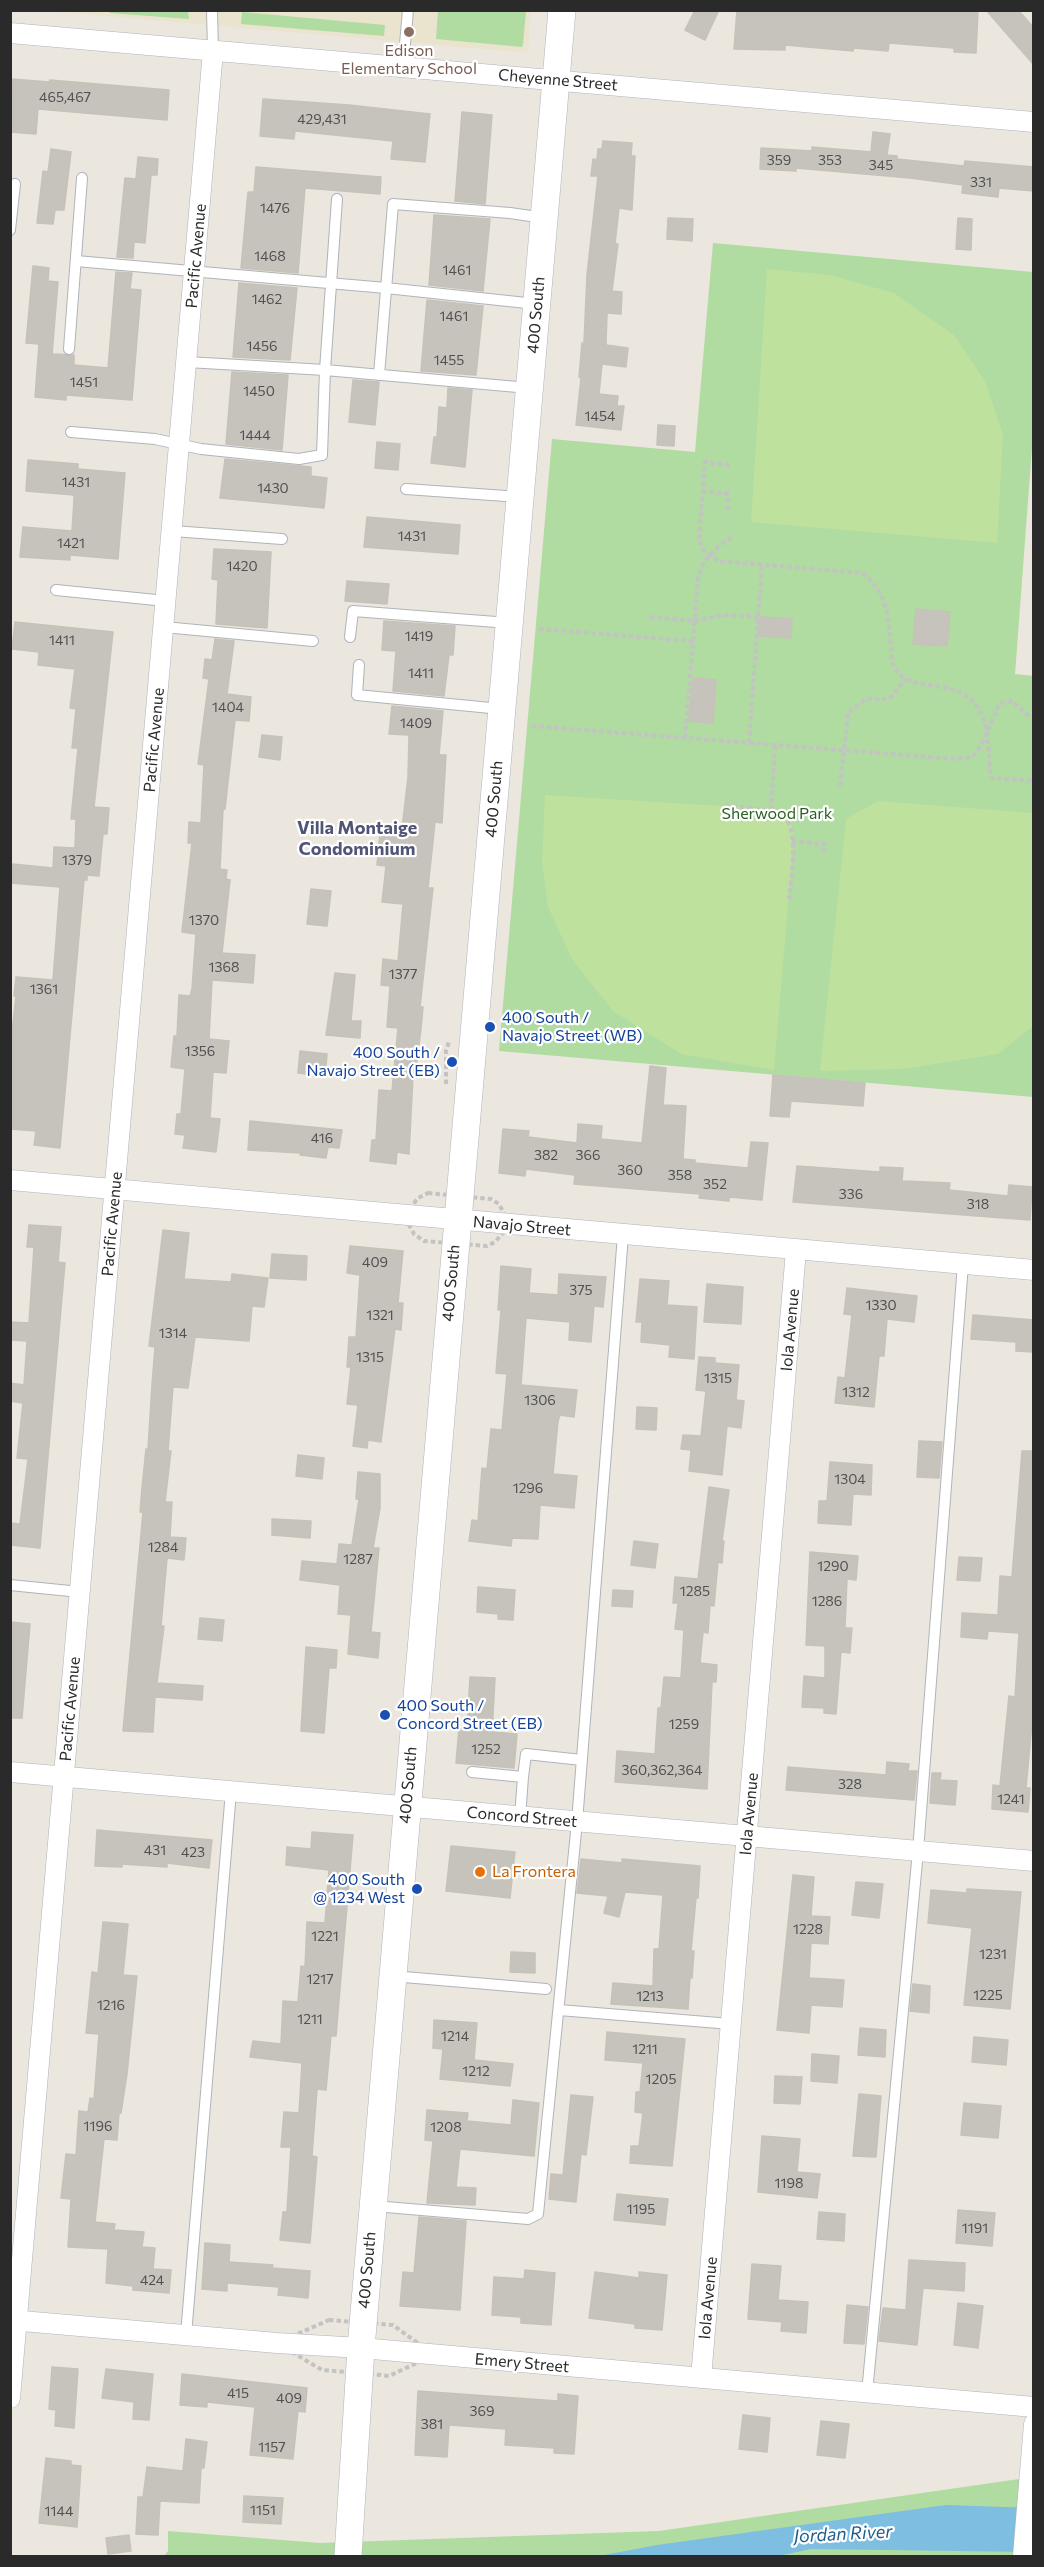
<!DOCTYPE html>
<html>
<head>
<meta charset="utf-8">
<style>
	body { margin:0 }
	#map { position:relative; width:1044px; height:2567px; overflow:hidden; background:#ebe6de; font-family:Commissioner,sans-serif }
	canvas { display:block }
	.frame { position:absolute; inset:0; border:12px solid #2a2a2a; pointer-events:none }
</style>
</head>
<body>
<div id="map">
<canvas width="1044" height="2567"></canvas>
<div class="frame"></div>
</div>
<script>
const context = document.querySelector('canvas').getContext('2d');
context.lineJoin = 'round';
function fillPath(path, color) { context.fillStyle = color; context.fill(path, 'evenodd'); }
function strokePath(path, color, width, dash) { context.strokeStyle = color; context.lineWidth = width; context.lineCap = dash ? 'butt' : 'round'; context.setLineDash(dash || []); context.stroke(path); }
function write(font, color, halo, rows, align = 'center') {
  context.font = font + ' Commissioner,sans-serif'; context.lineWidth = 4.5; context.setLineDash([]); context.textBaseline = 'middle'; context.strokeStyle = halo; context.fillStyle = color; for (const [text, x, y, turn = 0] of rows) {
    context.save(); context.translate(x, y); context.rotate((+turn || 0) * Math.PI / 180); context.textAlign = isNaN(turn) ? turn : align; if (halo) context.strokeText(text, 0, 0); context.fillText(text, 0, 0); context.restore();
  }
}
const education = new Path2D(`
	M51 11H531L528 53Z`);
const green = new Path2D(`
	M110 10 188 11 189 19 110 13Z
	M438 11H526L523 44 522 47 436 39Z
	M242 12 385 25 384 36 241 24Z
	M713 243 1033 272V434L1015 674 1034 676 1033 1097 499 1051 552 439 695 452Z
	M1033 2477V2556H164L168 2551V2531L320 2543 659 2531Z`);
const pitch = new Path2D(`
	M767 269 830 275 894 293 954 335 985 381 1003 435 997 543 751 522Z
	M545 795 770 809 790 818 794 835 774 1070 681 1054 613 1011 573 961 548 907 542 863Z
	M878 801 1033 813V1026L998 1054 903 1069 820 1071 846 819Z`);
const water = new Path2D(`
	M946 2505 1033 2508V2552L811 2549 778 2556H599L657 2545Z`);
const building = new Path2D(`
	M695 10H719L705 40 685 30Z
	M737 10H978L976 53 954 52V48L889 43 888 51 854 48 853 51 785 45V50L734 49Z
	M986 10H1018L1034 28V65Z
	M12 79 49 82 50 80 169 90 167 120 38 109 36 134 10 132Z
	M263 99 349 105 430 114 425 162 391 159 393 141 295 131 294 139 260 136Z
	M462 112 492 115 485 204 455 201Z
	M873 132 890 134 887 155 897 156V159L964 166 965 161 1034 167V191L999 188 998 197 962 193 963 185 910 178 796 168V171L760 169 761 148 812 151V147L871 152Z
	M603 141 632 143 631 156H635L632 210 619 208 615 244H618L612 291 622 292 621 314 607 313 606 345 628 348 626 367 602 364 599 394 618 396 617 406H624L621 430 576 425 581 378 579 377 582 343H584L587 275 598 176H591L593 159 597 160 598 149H602Z
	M51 149 71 152 64 210H55L53 224 37 223 43 171 48 172Z
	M138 157 158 159 157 175H151L145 243 134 242 133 258 117 257 125 178 136 179Z
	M256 167 381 177 380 194 305 188 298 273 241 268 248 192H254Z
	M434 215 490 219 483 291 429 285Z
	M668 218 693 219 692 241 667 239Z
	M958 218 972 219 971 250 956 249Z
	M33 266 49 268 48 281 58 282 52 354 74 355V365L108 368 116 272 132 273 130 289 141 290 132 400 66 395V400L35 397 39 344 26 343Z
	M239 283 297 288 290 360 233 357Z
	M427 300 483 306 476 375 421 371Z
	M232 372 288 375 282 450 226 444Z
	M353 380 379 382 375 425 349 422Z
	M448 388 472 390 465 467 431 463 434 437H437L439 407 447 408Z
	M658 425 675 426 674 446 657 445Z
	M377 442 400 444 398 470 375 468Z
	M225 459 311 467V476L327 478 324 508 220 498Z
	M28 460 78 464V469L125 473 118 559 70 555V560L20 557 23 527 72 531 74 500V495L26 491Z
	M367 517 460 525 458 554 364 547Z
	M214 549 271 552 267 628 216 624 218 580 212 579Z
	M347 581 389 584 387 604 345 601Z
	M916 609 950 612 947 646 913 644Z
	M760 617 792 619 791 638 758 636Z
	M384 621 455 626 453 655H449L444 696 393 691 396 651 382 650Z
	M15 622 113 632 94 807 109 808 107 834H103L99 876 87 875V880H84L60 1148 34 1145 36 1131 10 1129V1050L16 996H14L16 977 53 980 60 887 10 883V880L12 864 53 868 54 847 75 848 76 819H71L78 748H72L76 709 70 708 75 669 38 665 39 652 12 649Z
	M215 639 234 641 227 694 251 697 249 721 235 720 225 809H223L220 869 227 870 226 879 230 880 222 953 255 955 253 983 212 980 209 1039 229 1041 226 1073 213 1072 210 1118 220 1119 216 1152 183 1148 185 1135 175 1134 177 1114H181L185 1069 171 1067 174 1036H177L179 995 190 996 192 989 196 934 182 932 192 843H188L189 822 201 823 204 765 198 764 209 679 203 678 205 659 212 660Z
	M693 678 716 680 713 723 689 721Z
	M392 706 443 711 439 755H446L442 823 435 822 428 888H433L420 1007H423L421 1029 415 1076H413L409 1154 397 1152 396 1164 370 1161 372 1140H376L379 1090 392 1091 398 1028 387 1027 390 986 381 985 383 959 398 961 403 904 382 902 386 866 377 865 380 834 401 837 408 777 409 735 389 734Z
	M262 735 282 737 280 760 259 757Z
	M311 889 331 891 327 926 307 924Z
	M335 973 355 975 351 1021H361L360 1038 326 1035Z
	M300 1051 327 1054 325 1076 298 1073Z
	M650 1066 666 1068 663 1105 686 1106 683 1159 695 1160V1163L748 1168 751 1142 768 1143 762 1200 729 1197V1201L699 1198 700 1194 574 1184 575 1175 526 1169 525 1176 499 1173 503 1129 529 1131 528 1137 577 1143 578 1124 602 1126 601 1139 642 1143Z
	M773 1075 865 1083 863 1106 791 1101 789 1117 770 1116Z
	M250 1121 342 1130 339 1148 328 1147 326 1158 300 1155 301 1153 248 1150Z
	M797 1166 880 1172V1167L903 1168 902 1181 950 1183 949 1190 1008 1196 1009 1185 1032 1187 1030 1220 793 1202Z
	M29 1225 61 1227 58 1262 65 1263 40 1548 10 1545V1523L20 1524 28 1459 17 1458 23 1403 10 1401V1383L24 1385 27 1341 10 1340V1336L11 1322 29 1323 34 1247H27Z
	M163 1230 189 1233 184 1279 231 1282 232 1274 268 1278 264 1307 252 1306 249 1341 195 1337 188 1388 173 1387 168 1451H171L165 1502H172L170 1537 186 1538 184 1560 167 1558 161 1626H164L157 1683 203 1686 202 1700 155 1697 153 1732 123 1731 143 1512H140L142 1488 146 1449H148L152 1385 155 1347 149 1346Z
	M350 1246 403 1251 398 1303H403L401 1330 395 1329 381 1442 368 1440 367 1448 353 1446 358 1405 347 1404 351 1367H347L349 1337H356L360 1275 347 1273Z
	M272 1254 307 1256 306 1280 270 1278Z
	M501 1266 531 1269 529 1293 558 1295 559 1274 606 1277 603 1307 594 1306 591 1342 569 1340 570 1322 526 1318 521 1385 577 1390 574 1417 560 1415 558 1421 553 1474 577 1476 574 1508 540 1505 538 1539 512 1538 511 1546 469 1541 472 1520 478 1521 482 1468 487 1469 491 1429 502 1430 507 1374 496 1373 501 1310H498Z
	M640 1279 669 1281 667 1305 697 1307 694 1359 669 1357 670 1345 641 1342 642 1322H636Z
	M707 1284 743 1287 741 1324 704 1322Z
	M847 1288 917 1296 914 1322 887 1319 884 1356H879L874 1407 835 1403 838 1377 845 1378 852 1315 844 1314Z
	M973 1315 1034 1320V1352L1016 1351V1342L971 1339Z
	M699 1357 715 1358V1363L739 1365 736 1400 744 1401 741 1428 727 1426 722 1475 689 1471 691 1450 681 1449 683 1435 701 1436 706 1391 696 1390Z
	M637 1407 657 1408 656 1430 636 1429Z
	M919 1441 942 1442 939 1478 917 1477Z
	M1022 1451H1034V1701L1026 1788H1030L1028 1812 992 1809 993 1785 1000 1786 1009 1696 1015 1697 1019 1633 988 1631 987 1639 961 1637 962 1613 998 1615 1000 1576 1012 1577Z
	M298 1455 324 1458 322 1479 296 1476Z
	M830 1462 872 1465 871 1495 853 1494 851 1525 818 1523 819 1501H827Z
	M358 1472 380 1474V1508L373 1548H379L371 1632 380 1633 378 1658 348 1654 351 1615 338 1614 340 1585 300 1580 302 1561 337 1564 339 1544 352 1545 359 1499H356Z
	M709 1487 729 1490 722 1541H724L722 1563 718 1562 714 1606 710 1605 708 1633 703 1632 700 1663 717 1665 716 1682H712L707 1789 615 1782 617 1751 655 1754 658 1708H661L664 1677 681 1678 684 1630 675 1629 678 1603H673L675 1577 698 1579Z
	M272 1519 311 1521 310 1538 272 1535Z
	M634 1541 658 1544 655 1568 631 1565Z
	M810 1552 858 1556 856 1580 847 1579 845 1628H852L850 1653 841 1652 836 1714 824 1713V1708L802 1707 804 1676 825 1678V1646L806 1645Z
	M959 1557 982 1558 980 1581 957 1580Z
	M478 1587 515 1590 513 1620 498 1619V1614L477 1612Z
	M613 1590 633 1591 632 1607 612 1606Z
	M200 1618 224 1620 222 1641 198 1639Z
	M10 1622 30 1624 22 1718H10Z
	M306 1647 337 1650 336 1668H329L324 1733 301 1731Z
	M470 1677 495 1678 492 1732 517 1734 514 1768 456 1763 459 1729 467 1730Z
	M887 1762 909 1764 908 1771H917L914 1800 786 1790 788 1767 886 1775Z
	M932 1773H941L940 1780 957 1781 955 1805 930 1803Z
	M97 1830 212 1840 209 1868 167 1863V1867L122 1864V1867L95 1866Z
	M312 1832 353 1835 336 2036H331L326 2090 317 2089 312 2156 317 2157 310 2243 280 2240 283 2212H287L291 2147H281L284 2112 299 2113 302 2063 250 2057 253 2041 281 2044 283 2001 298 2002 301 1966 305 1967 307 1922 325 1923 329 1870 286 1865 287 1847 311 1849Z
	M451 1846 515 1852 510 1898 446 1891Z
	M581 1859 622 1863V1859L700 1866 698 1898H696L691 1951H694L692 1978 690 1977 688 2009 611 2004 613 1983 653 1986 654 1949H659L663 1895 625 1892 619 1917 604 1913 608 1896 577 1893Z
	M793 1875 814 1877 811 1916 830 1917 828 1944 811 1943 809 1978 844 1980 842 2007 811 2005 809 2033 777 2030Z
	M856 1882 883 1884 879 1918 852 1915Z
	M967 1889 1021 1892 1010 2009 964 2005 972 1928 928 1923 931 1890 967 1893Z
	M103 1922 128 1924 123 1975 137 1976 127 2074 121 2113H119L117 2140 104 2139 95 2222 115 2224 114 2230 144 2232 142 2247 155 2248 153 2269 171 2270 169 2293 133 2290V2286L106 2283 108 2249 68 2247 71 2199 61 2198 66 2154 76 2155 79 2111 88 2112 90 2098 94 2099 99 2034 86 2033 92 1972 98 1973Z
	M511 1952 535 1953V1973L510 1972Z
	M913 1984 930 1986 929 2013 910 2011Z
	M434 2020 477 2023 474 2060 513 2064 510 2086 440 2079 443 2049 433 2048Z
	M860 2028 886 2030 885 2057 858 2055Z
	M607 2032 685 2039 672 2166 630 2163 631 2146H639L643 2113 635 2112 636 2092H640L643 2063 605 2060Z
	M974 2037 1008 2040 1006 2065 972 2062Z
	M812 2054 839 2056 837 2083 811 2081Z
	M775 2076 802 2077 800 2104 774 2103Z
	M859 2094 881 2096 876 2157 853 2156Z
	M571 2095 593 2097 586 2155 581 2154 576 2202 549 2199 551 2174 563 2175Z
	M513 2100 539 2103 534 2156 460 2149 456 2187 476 2188 475 2205 427 2203 433 2141 425 2140 427 2110 468 2113 467 2121 511 2125Z
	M964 2103 1001 2106 998 2138 961 2135Z
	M762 2136 800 2139 797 2172 820 2174 817 2198 758 2192Z
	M617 2194 668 2199 665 2225 614 2220Z
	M958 2210 995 2213 992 2246 956 2243Z
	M819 2212 845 2214 844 2241 817 2239Z
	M419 2217 466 2221 460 2310 400 2306 403 2272 414 2273Z
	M205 2243 230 2245 229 2262 273 2265 272 2268 310 2271 308 2298 278 2295 279 2287 227 2283V2291L202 2289Z
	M909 2260 965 2263 964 2291 923 2288 917 2345 879 2341 883 2308 906 2310Z
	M752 2264 781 2266 778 2300 808 2302 806 2333 781 2331 782 2322 748 2319Z
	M525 2270 555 2273 551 2325 521 2323V2317L492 2315 494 2277 524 2279Z
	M595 2272 639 2278V2272L667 2275 662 2330 635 2328V2324L589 2318Z
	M958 2303 983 2306 978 2348 954 2345Z
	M847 2305 868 2307 864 2344 844 2343Z
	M52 2367 78 2369 74 2428 55 2426 56 2410 49 2409Z
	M106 2369 153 2374 149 2420 133 2419 134 2402 102 2398Z
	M182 2374 307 2388 305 2412 298 2411 293 2459 250 2455 255 2407 207 2402V2407L180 2405Z
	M418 2391 558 2401V2394L578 2396 574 2454 554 2453V2448L505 2445 506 2429 449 2425 447 2457 415 2455Z
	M743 2415 770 2418 767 2452 739 2449Z
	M821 2421 849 2424 845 2458 817 2455Z
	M186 2439 207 2442 204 2468H201L199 2503 160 2501 158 2535 136 2534 138 2497H143L147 2467 183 2471Z
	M46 2458 71 2461V2465L81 2466 77 2527 39 2523Z
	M244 2496 283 2498 281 2524 243 2522Z
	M129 2535 131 2551 108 2554 106 2538Z`);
const path = new Path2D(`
	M730 465 705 462 699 539 703 550 718 561 862 573C888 593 888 616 891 647 892 652 891 660 893 665 910 700 963 669 983 718 990 736 988 759 991 778L1034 781
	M702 491 728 494V514
	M650 617 695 621 723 615 758 617
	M539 629 693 641
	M532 726 955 759C960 758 970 758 974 755 982 749 993 715 1000 703L1012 701 1029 716
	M685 738 698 579C703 557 716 547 734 536
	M749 743 762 564
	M840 786 848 713 866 699H889L906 679
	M725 805 780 812C801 827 791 875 789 899
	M771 810 775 745
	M792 841 825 844 824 853
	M446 1084V1050L449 1042
	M428 1193 491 1199 499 1204 510 1225 495 1242 487 1246 424 1241 414 1234 404 1216 418 1198Z
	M329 2320 393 2325 434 2355 389 2376 381 2375 322 2370 277 2343Z`);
const service = new Path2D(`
	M212 10 213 51
	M403 67 408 10
	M10 230 15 184
	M76 261 386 288 536 304
	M69 349 82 178
	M187 362 325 370 529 388
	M379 375 393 204 510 213 544 218
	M71 432 155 439 201 449 299 459 322 455 325 370 337 199
	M406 489 520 497
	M173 531 282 539
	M56 590 166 601
	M164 627 313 641
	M350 637 353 611 509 623
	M359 665 357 695 501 709
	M10 1585 80 1592
	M472 1772 523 1777 520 1817
	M523 1777 526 1754 582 1760
	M392 1976 546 1989
	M559 2010 731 2024
	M374 2206 528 2219 538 2214 577 1822 623 1235
	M186 2335 231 1791
	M867 2393 918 1851 963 1264`);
const minor = new Path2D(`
	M10 33 1034 122
	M10 1180 1034 1270
	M10 1772 1034 1861
	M10 2320 277 2343 361 2348 1034 2407
	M701 2378 796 1250
	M10 2398 213 51
	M1023 2556 1034 2424`);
const secondary = new Path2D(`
	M348 2556 361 2348 562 10`);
const markers = [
	[409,32,6,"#8d6e63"],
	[490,1027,6,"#1a4fb4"],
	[452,1062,6,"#1a4fb4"],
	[385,1715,6,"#1a4fb4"],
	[480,1872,6,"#e8710a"],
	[417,1889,6,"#1a4fb4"]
];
const numberNames = [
	["465,467",65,97],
	["429,431",322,119],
	["359",779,160],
	["353",830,160],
	["345",881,165],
	["331",981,182],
	["1476",275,208],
	["1468",270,256],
	["1461",457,270],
	["1462",267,299],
	["1461",454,316],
	["1456",262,346],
	["1455",449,360],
	["1451",84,382],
	["1450",259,391],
	["1454",600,416],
	["1444",255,435],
	["1431",76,482],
	["1430",273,488],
	["1431",412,536],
	["1421",71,543],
	["1420",242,566],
	["1419",419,636],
	["1411",62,640],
	["1411",421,673],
	["1404",228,707],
	["1409",416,723],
	["1379",77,860],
	["1370",204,920],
	["1368",224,967],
	["1377",403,974],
	["1361",44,989],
	["1356",200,1051],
	["416",322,1138],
	["382",546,1155],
	["366",588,1155],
	["360",630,1170],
	["358",680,1175],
	["352",715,1184],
	["336",851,1194],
	["318",978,1204],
	["409",375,1262],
	["375",581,1290],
	["1330",881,1305],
	["1321",380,1315],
	["1314",173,1333],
	["1315",370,1357],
	["1315",718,1378],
	["1312",856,1392],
	["1306",540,1400],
	["1304",850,1479],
	["1296",528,1488],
	["1284",163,1547],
	["1287",358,1559],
	["1290",833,1566],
	["1285",695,1591],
	["1286",827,1601],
	["1259",684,1724],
	["1252",486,1749],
	["360,362,364",662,1770],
	["328",850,1784],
	["1241",1011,1799],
	["431",155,1850],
	["423",193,1852],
	["1228",808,1929],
	["1221",325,1936],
	["1231",993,1954],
	["1217",320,1979],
	["1225",988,1995],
	["1213",650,1996],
	["1216",111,2005],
	["1211",310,2019],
	["1214",455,2036],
	["1211",645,2049],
	["1212",476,2071],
	["1205",661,2079],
	["1196",98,2126],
	["1208",446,2127],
	["1198",789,2183],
	["1195",641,2209],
	["1191",975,2228],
	["424",152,2280],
	["415",238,2393],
	["409",289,2398],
	["369",482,2411],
	["381",432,2424],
	["1157",272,2447],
	["1151",263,2510],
	["1144",59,2511]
];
const educationNames = [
	["Edison",409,51],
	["Elementary School",409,69]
];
const streetNames = [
	["Cheyenne Street",558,80,5],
	["Pacific Avenue",196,256,-85],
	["400 South",536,315,-85],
	["Pacific Avenue",154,740,-85],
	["400 South",494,799,-85],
	["Pacific Avenue",112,1224,-85],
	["Navajo Street",522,1226,5],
	["400 South",451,1283,-85],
	["Iola Avenue",790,1330,-85],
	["Pacific Avenue",70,1709,-85],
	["400 South",408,1785,-85],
	["Iola Avenue",749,1814,-85],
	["Concord Street",522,1817,5],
	["400 South",367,2270,-85],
	["Iola Avenue",708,2298,-85],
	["Emery Street",522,2363,5]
];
const parkNames = [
	["Sherwood Park",777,814]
];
const transitNames = [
	["400 South /",502,1018],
	["Navajo Street (WB)",502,1036],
	["400 South /",440,1053,"right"],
	["Navajo Street (EB)",440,1071,"right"],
	["400 South /",397,1706],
	["Concord Street (EB)",397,1724],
	["400 South",405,1880,"right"],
	["@ 1234 West",405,1898,"right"]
];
const foodNames = [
	["La Frontera",492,1872]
];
const neighbourhoodNames = [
	["Villa Montaige",357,828],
	["Condominium",357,849]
];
const waterNames = [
	["Jordan River",843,2534,-3]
];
fillPath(education, '#eae4cf');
fillPath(green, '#b0dba1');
fillPath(pitch, '#bfe19e');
fillPath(water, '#7dbee1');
fillPath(building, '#c6c3bd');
strokePath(building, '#c6c2b8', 1.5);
strokePath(service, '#b1b3bc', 12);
strokePath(minor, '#b1b3bc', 21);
strokePath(secondary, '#b1b3bc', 28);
strokePath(path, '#c3c3c3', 4, [4.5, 3]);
strokePath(service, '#fff', 10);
strokePath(minor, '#fff', 20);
strokePath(secondary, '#fff', 27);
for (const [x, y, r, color] of markers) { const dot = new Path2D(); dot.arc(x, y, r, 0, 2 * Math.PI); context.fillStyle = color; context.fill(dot); strokePath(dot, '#fff', 2); }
write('14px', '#51504f', null, numberNames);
write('16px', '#785e54', '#fff', educationNames);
write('16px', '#2a2a2a', '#fff', streetNames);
write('16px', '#2a5f22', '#fff', parkNames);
write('16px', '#164399', '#fff', transitNames, 'left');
write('16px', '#c56008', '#fff', foodNames, 'left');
write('bold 18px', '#505476', '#fff', neighbourhoodNames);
write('italic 18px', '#1d5d8c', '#fff', waterNames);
</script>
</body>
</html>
